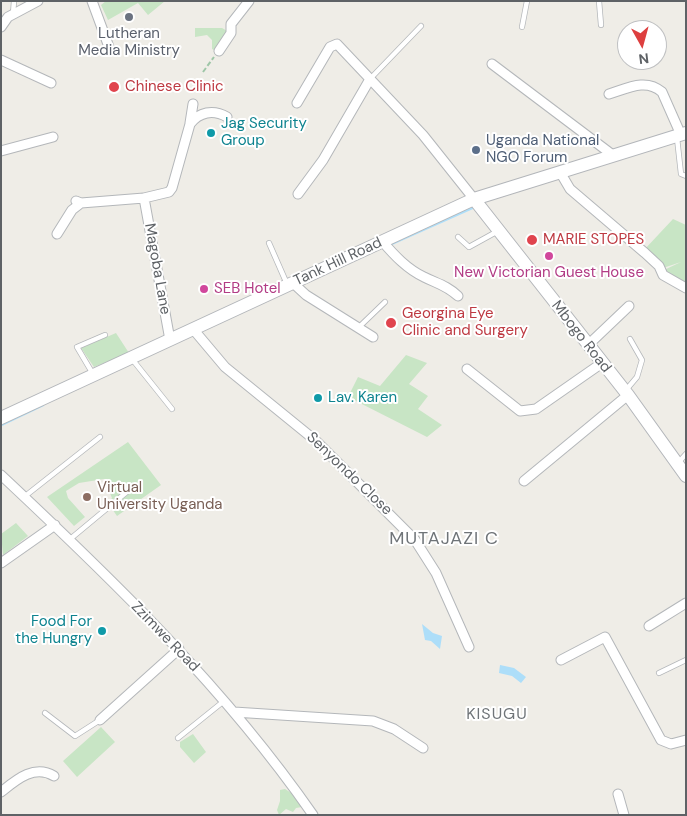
<!DOCTYPE html>
<html>
<head>
<meta charset="utf-8">
<style>
	body { margin:0 }
	#map { position:relative; width:687px; height:816px; overflow:hidden; background:#efede7; font-family:"DM Sans",sans-serif }
	canvas { display:block }
	.frame { position:absolute; inset:0; border:2px solid #5e6266; pointer-events:none }
	.north { position:absolute; left:617px; top:20px; width:50px; height:50px; box-sizing:border-box; background:#fff; border:1px solid #bfc0c2; border-radius:50%; rotate:173deg; font-size:14px; font-weight:700; line-height:20px; text-align:center; color:#5e6266 }
	.north::after { content:''; display:block; margin:auto; width:18px; height:22px; background:#dd3f3f; clip-path:polygon(50% 0,100% 100%,50% 72%,0 100%) }
</style>
</head>
<body>
<div id="map">
<canvas width="687" height="816"></canvas>
<div class="frame"></div>
<div class="north">N</div>
</div>
<script>
const context = document.querySelector('canvas').getContext('2d');
context.lineJoin = 'round';
function fillPath(path, color) { context.fillStyle = color; context.fill(path, 'evenodd'); }
function strokePath(path, color, width, dash) { context.strokeStyle = color; context.lineWidth = width; context.lineCap = dash ? 'butt' : 'round'; context.setLineDash(dash || []); context.stroke(path); }
function write(font, color, halo, rows, align = 'center') {
  context.font = font + ' "DM Sans",sans-serif'; context.lineWidth = 4; context.setLineDash([]); context.textBaseline = 'middle'; context.strokeStyle = halo; context.fillStyle = color; for (const [text, x, y, turn = 0] of rows) {
    context.save(); context.translate(x, y); context.rotate((+turn || 0) * Math.PI / 180); context.textAlign = isNaN(turn) ? turn : align; if (halo) context.strokeText(text, 0, 0); context.fillText(text, 0, 0); context.restore();
  }
}
const green = new Path2D(`
	M106 1H165L148 15 138 3 108 20 101 5Z
	M195 28H222L229 32 216 51 212 49V40L207 35 195 37Z
	M673 219 686 225V287L664 270 681 262 663 268 644 250Z
	M116 333 129 353 94 367 81 348Z
	M406 355 427 363 409 384 428 396 418 409 442 425 427 437 348 397 358 377 380 386Z
	M128 442 161 485 117 516 108 503 112 498 104 479 79 483 66 491 68 498 85 517 74 526 47 497Z
	M16 523 28 536 3 555 1 534Z
	M101 727 115 742 77 777 63 761Z
	M193 734 206 752 194 763 180 747V742Z
	M285 789 293 794 302 807 296 808 293 812 286 809 279 815 277 810 280 801V790Z`);
const water = new Path2D(`
	M422 624 433 633 442 636 440 649 431 641 425 640Z
	M500 665 514 668 526 677 521 683 512 676 499 673Z`);
const stream = new Path2D(`
	M389 245 472 208
	M1 425 43 405`);
const path = new Path2D(`
	M203 72 214 57`);
const lane = new Path2D(`
	M599 1 601 25
	M13 14 14 1
	M522 27 527 1
	M370 79 421 26
	M677 138 681 174 686 176
	M458 237 469 247 498 231
	M269 243 287 284
	M358 328 385 302
	M132 359 172 409
	M93 374 77 347 105 335
	M626 390 637 377 642 360 630 339
	M678 463 686 454
	M24 497 100 437
	M69 540 134 486
	M659 673 686 660
	M45 713 75 736 100 720
	M178 738 224 701`);
const street = new Path2D(`
	M92 1 109 47
	M1 27 8 17 38 1
	M219 51 231 33V24L249 1
	M1 60 51 83
	M492 64 614 156
	M609 94C628 88 646 78 662 92L681 135
	M297 103 330 47 337 44 423 135 474 199
	M190 123 193 104
	M1 151 53 137
	M560 172 570 189 645 253 659 266 663 275 686 288
	M298 194 323 160 370 79
	M76 201 81 203 144 198
	M57 234 72 210 81 203
	M382 241C394 255 407 269 424 277 438 284 446 285 458 296
	M293 283 306 295 373 337
	M193 329 225 367 316 441 415 540 436 573 469 647
	M170 340 144 198 169 192 172 188 190 124C199 112 213 109 227 117
	M588 345 629 306
	M467 369 520 411 536 409 602 363
	M1 475C113 580 225 688 313 815
	M524 481 628 395
	M1 563 55 525
	M649 626 686 603
	M561 660 605 637 661 740 671 744 686 740
	M234 712 373 721 394 729 423 748
	M100 720 179 649
	M1 792C16 780 34 764 54 776
	M618 794 624 815`);
const secondary = new Path2D(`
	M474 199 628 395 686 476
	M1 418 474 199 686 133`);
const markers = [
	[129,17,5,"#6b7280"],
	[114,87,6,"#e0444e"],
	[211,133,5,"#0f9aa8"],
	[476,150,5,"#5c6f8a"],
	[532,240,6,"#e0444e"],
	[549,256,5,"#d1479c"],
	[204,289,5,"#d1479c"],
	[391,323,6,"#e0444e"],
	[318,398,5,"#0f9aa8"],
	[87,497,5,"#8d6e63"],
	[102,631,5,"#0f9aa8"]
];
const worshipNames = [
	["Lutheran",129,34],
	["Media Ministry",129,51]
];
const healthNames = [
	["Chinese Clinic",125,87],
	["MARIE STOPES",543,240],
	["Georgina Eye",402,314],
	["Clinic and Surgery",402,331]
];
const cultureNames = [
	["Jag Security",221,124],
	["Group",221,141],
	["Lav. Karen",328,398],
	["Food For",92,622,"right"],
	["the Hungry",92,639,"right"]
];
const serviceNames = [
	["Uganda National",486,141],
	["NGO Forum",486,158]
];
const streetNames = [
	["Tank Hill Road",338,262,-25],
	["Magoba Lane",157,269,80],
	["Mbogo Road",581,337,52],
	["Senyondo Close",349,474,44],
	["Zzimwe Road",165,637,46]
];
const hotelNames = [
	["New Victorian Guest House",549,273],
	["SEB Hotel",214,289,"left"]
];
const educationNames = [
	["Virtual",97,488],
	["University Uganda",97,505]
];
const neighbourhoodNames = [
	["KISUGU",497,715]
];
const quarterNames = [
	["MUTAJAZI C",444,539]
];
fillPath(green, '#c8e5c5');
fillPath(water, '#addef9');
strokePath(stream, '#addef9', 2.5);
strokePath(lane, '#b4b7ba', 6);
strokePath(street, '#b4b7ba', 11);
strokePath(secondary, '#b3b6ba', 14);
strokePath(path, '#9ec6a7', 2, [5, 2.5]);
strokePath(lane, '#fff', 4.5);
strokePath(street, '#fff', 9);
strokePath(secondary, '#fff', 12);
for (const [x, y, r, color] of markers) { const dot = new Path2D(); dot.arc(x, y, r, 0, 2 * Math.PI); context.fillStyle = color; context.fill(dot); strokePath(dot, '#fff', 2); }
write('15px', '#5b616d', '#fff', worshipNames);
write('15px', '#be3a42', '#fff', healthNames, 'left');
write('15px', '#0d838f', '#fff', cultureNames, 'left');
write('15px', '#4e5e75', '#fff', serviceNames, 'left');
write('15px', '#5e6266', '#fff', streetNames);
write('15px', '#b23c85', '#fff', hotelNames);
write('15px', '#785e54', '#fff', educationNames, 'left');
context.letterSpacing = '1px';
write('16px', '#6f7478', '#fff', neighbourhoodNames);
context.letterSpacing = '0px';
context.letterSpacing = '1px';
write('18px', '#6f7478', '#fff', quarterNames);
context.letterSpacing = '0px';
</script>
</body>
</html>
